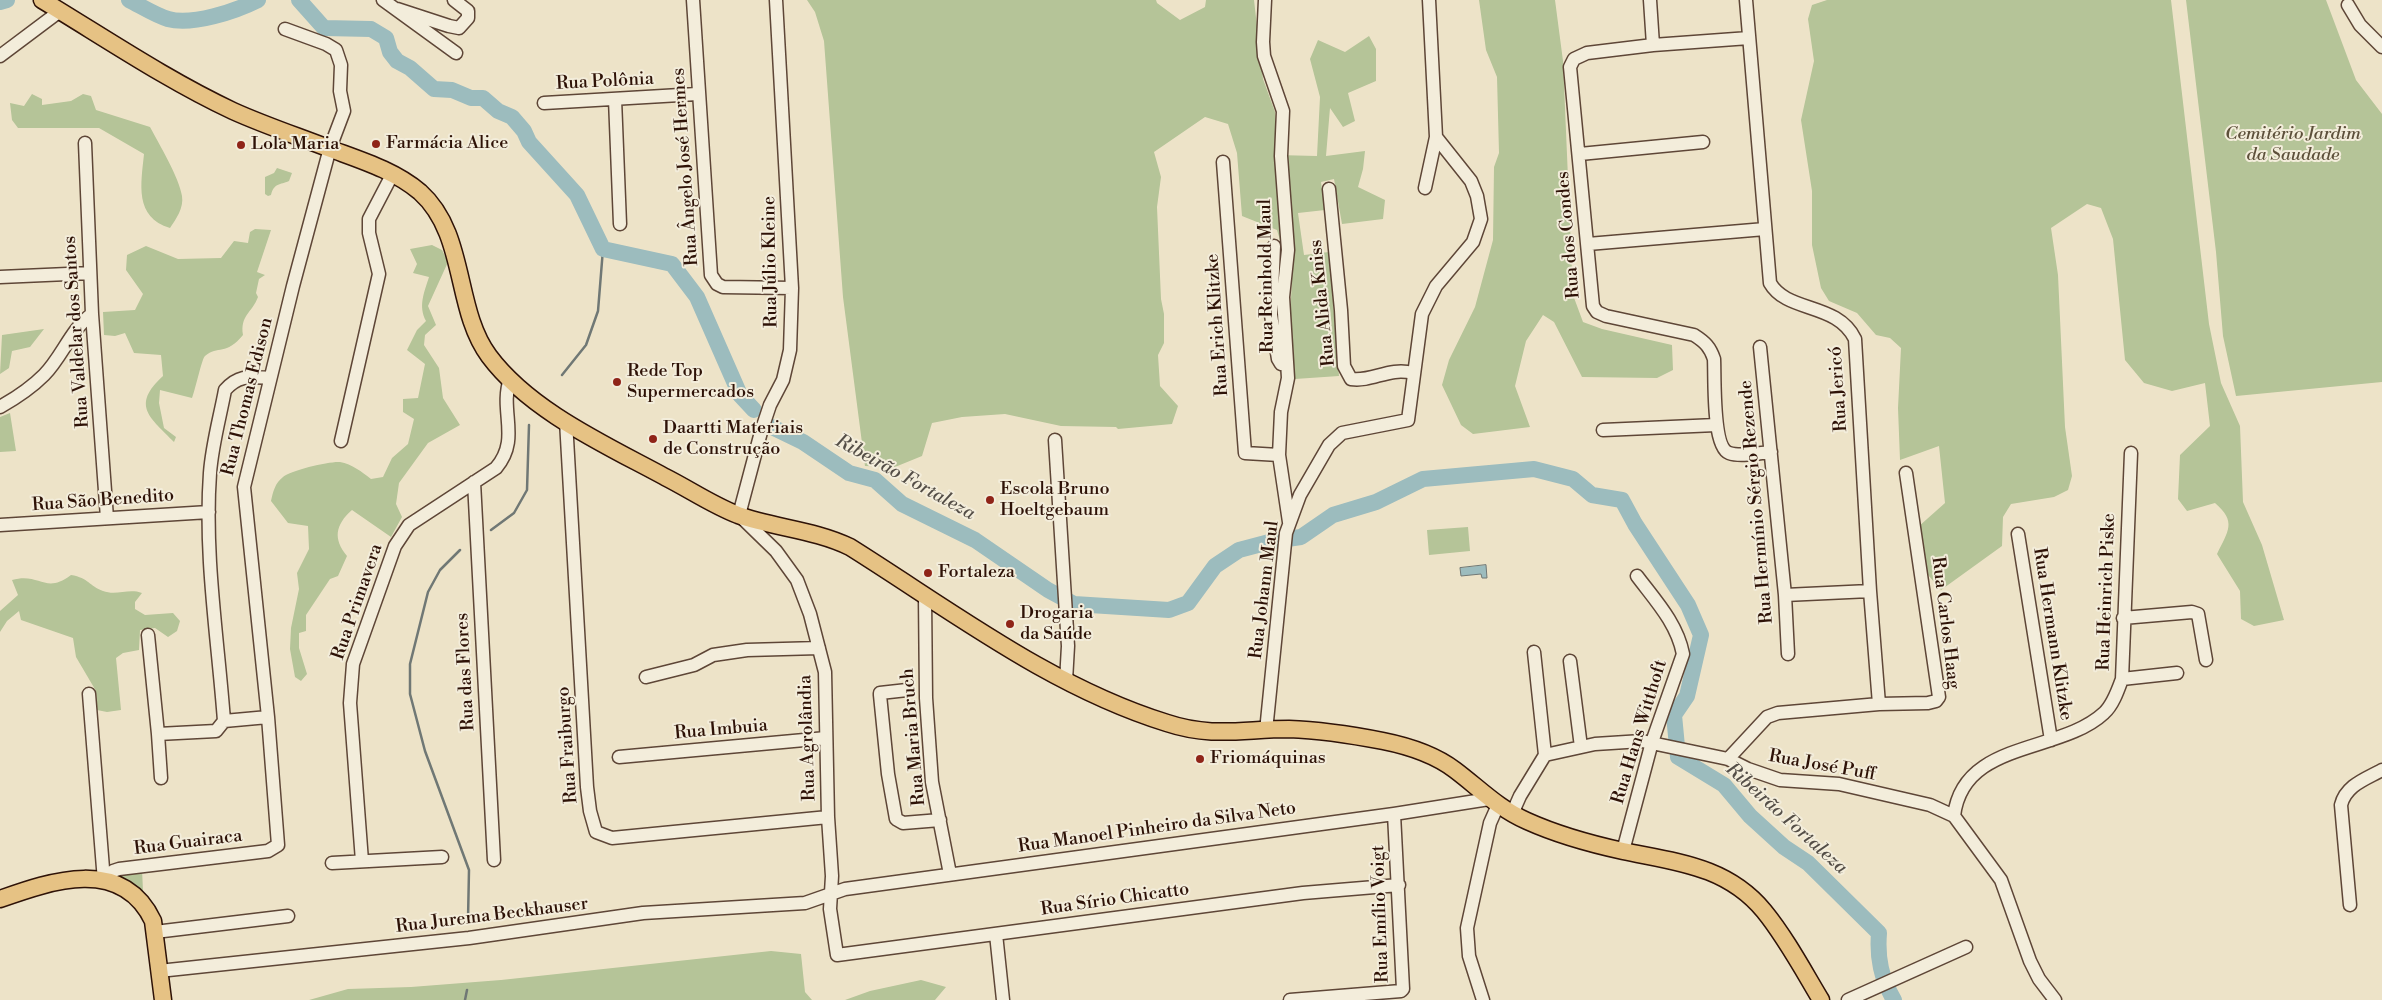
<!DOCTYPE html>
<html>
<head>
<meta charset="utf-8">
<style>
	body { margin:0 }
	canvas { display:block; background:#ede3c8 }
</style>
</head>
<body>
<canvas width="2382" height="1000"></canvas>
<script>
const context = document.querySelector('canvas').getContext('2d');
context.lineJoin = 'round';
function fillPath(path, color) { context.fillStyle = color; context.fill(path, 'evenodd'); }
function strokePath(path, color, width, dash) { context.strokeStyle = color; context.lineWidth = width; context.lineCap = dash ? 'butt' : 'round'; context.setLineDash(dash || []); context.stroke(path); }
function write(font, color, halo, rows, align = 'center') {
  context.font = font + ' "Libre Bodoni",serif'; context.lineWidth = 4; context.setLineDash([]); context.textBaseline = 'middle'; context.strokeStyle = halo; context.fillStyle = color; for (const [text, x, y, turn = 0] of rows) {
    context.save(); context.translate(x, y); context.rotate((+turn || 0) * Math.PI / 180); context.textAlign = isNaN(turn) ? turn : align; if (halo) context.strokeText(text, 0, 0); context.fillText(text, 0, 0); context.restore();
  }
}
const green = new Path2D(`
	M807 0H1156L1157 3 1180 20 1205 7 1206 0H1254L1263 79 1275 112 1277 155 1317 156 1320 97 1310 59 1318 40 1345 52 1369 36 1376 49V81L1348 93 1355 121 1343 127 1330 108 1326 156 1365 151 1363 169 1358 187 1385 200 1383 219 1342 224 1334 179 1321 182 1325 210 1298 213 1304 255 1329 252 1339 376 1295 379 1289 330 1292 282 1277 230 1242 216 1237 153 1228 124 1205 117 1154 152 1161 177 1157 207 1161 299 1164 314V343L1158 355 1160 386 1178 406 1172 424 1118 429 1116 427 1061 426 1005 414 962 417 932 423 922 456 895 467 865 466 843 297 824 41 815 12Z
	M1479 0H1555L1563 61 1573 295 1583 322 1602 329 1672 345 1673 370 1657 378 1582 377 1554 322 1543 315 1526 341 1515 386 1530 427 1473 434 1461 425 1442 385 1449 360 1475 307 1493 240 1494 167 1499 153 1497 77 1486 50Z
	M1827 0H2171L2209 324 2221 383 2240 426 2243 502 2262 545 2284 620 2254 626 2241 619 2240 591 2217 554C2228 531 2237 522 2215 503L2187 511 2178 499 2180 455 2210 426 2205 383 2172 391 2144 383 2125 360 2113 239 2101 208 2087 204 2051 228 2058 275 2065 427 2072 476 2068 490 2054 497 2011 504 2003 517 2002 546 1941 590 1922 568 1918 527 1945 503 1939 446 1900 460 1898 408 1901 348 1890 338 1876 335 1857 313 1829 301 1821 288 1812 245V191L1801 120 1814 61 1808 19 1812 5Z
	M2186 0H2326L2356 80 2382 114V382L2236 396 2223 336 2216 252Z
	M32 94 42 99V105L71 101 83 94 91 96 96 110 150 127C159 144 179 177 182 196 184 208 176 219 170 228 134 217 141 184 144 154L99 128H18L12 120 10 103 24 106Z
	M277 168 292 173 289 181C280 185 274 183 271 195L268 196 265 194V177L274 173Z
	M255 229 271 230 257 272 265 275 259 279 256 293 258 297C252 313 240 315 243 335 226 356 218 345 205 356 202 358 195 391 192 398L160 390 159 403 164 428 176 437 174 442C151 418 130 406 163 376L161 355 134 353 125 333 115 336 104 335 103 312 135 310 143 294 126 270 127 255 146 246 178 259 221 258 234 241 248 243 250 232Z
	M432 245 442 250 448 262 428 306 436 325 425 335 424 345 439 368 443 398 460 425 428 443 399 483 396 504 402 517 391 537 352 510C335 525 333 539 347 556L338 576 330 579 306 615V631L299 633V648L307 674 301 681 295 677 290 649 291 628 299 589 297 573 309 549 308 526 288 523 271 501C273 492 275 483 283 477 291 470 330 461 340 462 352 464 362 472 371 479L383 477 392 458 408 444 414 419 403 412V399L418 398 425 364 407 350 417 330 426 321C418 306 424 293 429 277L413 273 417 264 410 249Z
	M44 329 30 347 12 351 9 368 0 374 2 335Z
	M10 413 16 451 0 452V417Z
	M1468 527 1470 551 1429 555 1427 530Z
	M71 575C89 578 89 586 103 591 116 596 129 588 142 593L135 602V609L145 615 173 613 180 621 177 631 168 637 155 628 140 630 139 650 123 653 116 658 121 710 107 712 97 710 96 691 76 657 73 638 21 620 19 611 7 621 0 632V611L18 595 12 580C40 572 45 595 71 575Z
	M142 869 143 891 115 879 116 873Z
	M771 951 801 954 805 992 812 1000H309L348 989 411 987 501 980Z
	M921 980 946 987 935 1000H845L870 991Z`);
const water = new Path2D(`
	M1486 565 1487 578H1482L1481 574 1461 576 1460 568Z`);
const stream = new Path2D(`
	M562 375 586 345 598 311 603 249
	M491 530 514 513 527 490 529 425
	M460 550 440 570 428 592 410 664V694L425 751 469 870 468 920
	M465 1000 467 990`);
const river = new Path2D(`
	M129 0C141 6 155 15 168 19 192 26 236 11 258 0
	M299 0 324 28 371 29 386 38 390 52 397 61 410 68 434 89 452 90 471 98H483L498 111 512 117 524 131 529 142 577 195 603 249 672 264 697 297 740 395 754 410
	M0 2 7 0
	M772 427 803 442 849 473 875 480 902 504 975 540 1048 590 1074 604 1169 610 1188 603 1215 566 1239 550 1273 541 1301 537 1333 515 1376 502 1423 479 1534 469 1573 479 1592 495 1622 500 1635 524 1688 605 1701 635 1687 696 1674 715 1678 757 1724 785 1750 816 1784 847 1808 863 1879 933C1877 958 1881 978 1894 1000`);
const minor = new Path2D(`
	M383 0 456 53
	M693 0 711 275 717 284 723 287 792 288
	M776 0 792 288 790 350 783 380 770 405 761 432 739 515 776 551 797 580 810 614 825 672 828 817 832 876 830 909 837 955 1303 893 1399 885
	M1265 0 1263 42 1264 56 1283 111 1281 156 1288 250 1283 297 1288 378 1281 412 1279 455 1289 522
	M1650 0 1653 45
	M1746 0 1770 283C1787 313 1837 302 1855 339L1870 591 1879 704
	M2348 5 2360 25 2382 47
	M397 9 449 26 459 28 468 18V11L454 0
	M1749 38 1653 45 1587 53 1574 59 1570 67 1593 306 1597 312 1606 316 1694 335C1705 342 1710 347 1714 359 1715 376 1712 447 1729 453 1740 457 1759 453 1771 452
	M0 56 60 11
	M615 99 620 224
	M544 103 697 94
	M85 143 92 314 107 518
	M1580 154 1703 142
	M1223 162 1245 453 1279 455
	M1425 188 1436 137
	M1329 189 1341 310 1344 366 1351 379C1373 382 1388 367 1413 373
	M1588 244 1765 229
	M1274 246 1271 315 1278 359 1281 364
	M0 277 90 273
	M1760 347 1785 595 1788 654
	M0 407C16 398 31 388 44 375 62 357 71 329 92 314
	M566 421 587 787 590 811 596 832 612 838 828 817
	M1603 430 1716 425
	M1055 440 1068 646 1066 681
	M341 441 379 274 369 233V219L393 173
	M474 482 494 860
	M0 525 209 512
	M2018 534 2051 740
	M1785 595 1870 591
	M925 596 926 698 932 782 950 874
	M2123 618 2192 612 2198 614 2206 660
	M148 635 158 734 216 731 224 721
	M1534 652 1545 755
	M1570 661 1581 747
	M646 677 694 665 713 655 747 650 819 648
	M2122 679 2177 673
	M907 690 880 693V695L888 774 896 819 903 823 940 820
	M89 694 104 881
	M268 717 224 721C218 639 204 556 210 473 212 445 220 417 225 390 239 374 251 377 270 378
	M1266 731 1286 533 1300 495 1329 445 1342 433 1408 420 1422 314 1436 286 1473 242 1481 219 1477 196 1471 181 1436 137 1429 0
	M158 734 161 778
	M619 757 826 738
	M1728 759 1767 717 1778 713 1879 704 1928 703 1936 701 1939 697 1906 473
	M1512 814 1520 796 1545 755 1595 744 1642 741 1728 759 1748 769 1780 780 1839 784 1930 805 1954 816
	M1623 851 1652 742 1683 654C1677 623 1655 600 1637 576
	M362 861 350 703 353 664 395 546 409 525 496 468C521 439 499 411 510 379
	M332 863 442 857
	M104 881 113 871 119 869 268 851 278 845 268 717 244 487 293 286 330 148 344 111 340 91 341 65 336 50 326 44 285 29
	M2350 905 2341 805C2346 785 2366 779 2382 770
	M155 932 288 916
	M996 934 1003 1000
	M159 971 469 938 643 913 805 903 845 889 1394 814 1489 799
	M1290 1000 1401 991 1403 989 1394 814
	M1483 1000 1469 956 1467 928 1490 823 1498 805
	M1848 1000 1966 947
	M2055 1000 2039 979 2030 961 2001 880 1954 816C1963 740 2060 754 2104 713 2113 705 2118 690 2122 679L2131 453`);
const major = new Path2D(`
	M42 0C105 38 167 80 233 111 264 125 297 136 328 148 360 160 394 170 420 192 467 234 454 309 489 356 530 411 606 445 665 477 689 489 712 505 738 515 775 528 815 530 850 547 952 611 1051 687 1167 723 1212 738 1244 729 1289 729 1320 730 1352 735 1383 741 1408 746 1434 754 1455 770 1479 788 1499 809 1527 821 1558 835 1591 844 1623 851 1676 862 1727 866 1764 911 1786 938 1803 970 1821 1000
	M0 899C51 881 122 856 153 921L163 1000`);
const markers = [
	[376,144,5,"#8f2418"],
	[241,145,5,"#8f2418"],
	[617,382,5,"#8f2418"],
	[653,439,5,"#8f2418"],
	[990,500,5,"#8f2418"],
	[928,573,5,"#8f2418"],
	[1010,624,5,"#8f2418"],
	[1200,759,5,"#8f2418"]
];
const streetNames = [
	["Rua Polônia",605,82,-3],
	["Rua Ângelo José Hermes",686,167,-94],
	["Rua dos Condes",1569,235,-95],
	["Rua Júlio Kleine",771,262,-91],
	["Rua Reinhold Maul",1267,276,-91],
	["Rua Alida Kniss",1323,303,-96],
	["Rua Erich Klitzke",1218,325,-94],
	["Rua Valdelar dos Santos",77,332,-94],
	["Rua Jericó",1839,389,-94],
	["Rua Thomas Edison",248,397,-76],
	["Rua São Benedito",103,501,-4],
	["Rua Hermínio Sérgio Rezende",1757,502,-95],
	["Rua Johann Maul",1265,590,-83],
	["Rua Heinrich Piske",2107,592,-88],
	["Rua Primavera",358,602,-71],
	["Rua Carlos Haag",1945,623,83],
	["Rua Hermann Klitzke",2052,634,81],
	["Rua das Flores",466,672,-93],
	["Rua Imbuia",721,730,-5],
	["Rua Hans Witthoft",1640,732,-73],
	["Rua Maria Bruch",914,737,-95],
	["Rua Agrolândia",808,738,-92],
	["Rua Fraiburgo",568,745,-94],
	["Rua José Puff",1822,766,10],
	["Rua Manoel Pinheiro da Silva Neto",1157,828,-8],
	["Rua Guairaca",188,843,-7],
	["Rua Sírio Chicatto",1115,900,-8],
	["Rua Emílio Voigt",1381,914,-92],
	["Rua Jurema Beckhauser",492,916,-7]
];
const parkNames = [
	["Cemitério Jardim",2293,135],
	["da Saudade",2293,156]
];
const poiNames = [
	["Farmácia Alice",386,144],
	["Lola Maria",251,145],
	["Rede Top",627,372],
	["Supermercados",627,393],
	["Daartti Materiais",663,429],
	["de Construção",663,450],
	["Escola Bruno",1000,490],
	["Hoeltgebaum",1000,511],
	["Fortaleza",938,573],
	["Drogaria",1020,614],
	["da Saúde",1020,635],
	["Friomáquinas",1210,759]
];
const waterNames = [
	["Ribeirão Fortaleza",905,478,29],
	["Ribeirão Fortaleza",1786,819,42]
];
fillPath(green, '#b5c498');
fillPath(water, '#9cbcbe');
strokePath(water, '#707875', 1);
strokePath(stream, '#707875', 2.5);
strokePath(river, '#9cbcbe', 16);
strokePath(minor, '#5e4637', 15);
strokePath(major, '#2e1207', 19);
strokePath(minor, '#f3eddb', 12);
strokePath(major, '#e6c284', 16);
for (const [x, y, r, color] of markers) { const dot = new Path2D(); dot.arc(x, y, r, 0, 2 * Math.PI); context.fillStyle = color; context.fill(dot); strokePath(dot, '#f3eddb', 2); }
write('18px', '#2e1207', '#f3eddb', streetNames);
write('italic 18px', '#5d503a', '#f3eddb', parkNames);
write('18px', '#2e1207', '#f3eddb', poiNames, 'left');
write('italic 19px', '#544e47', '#f3eddb', waterNames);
</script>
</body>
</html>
